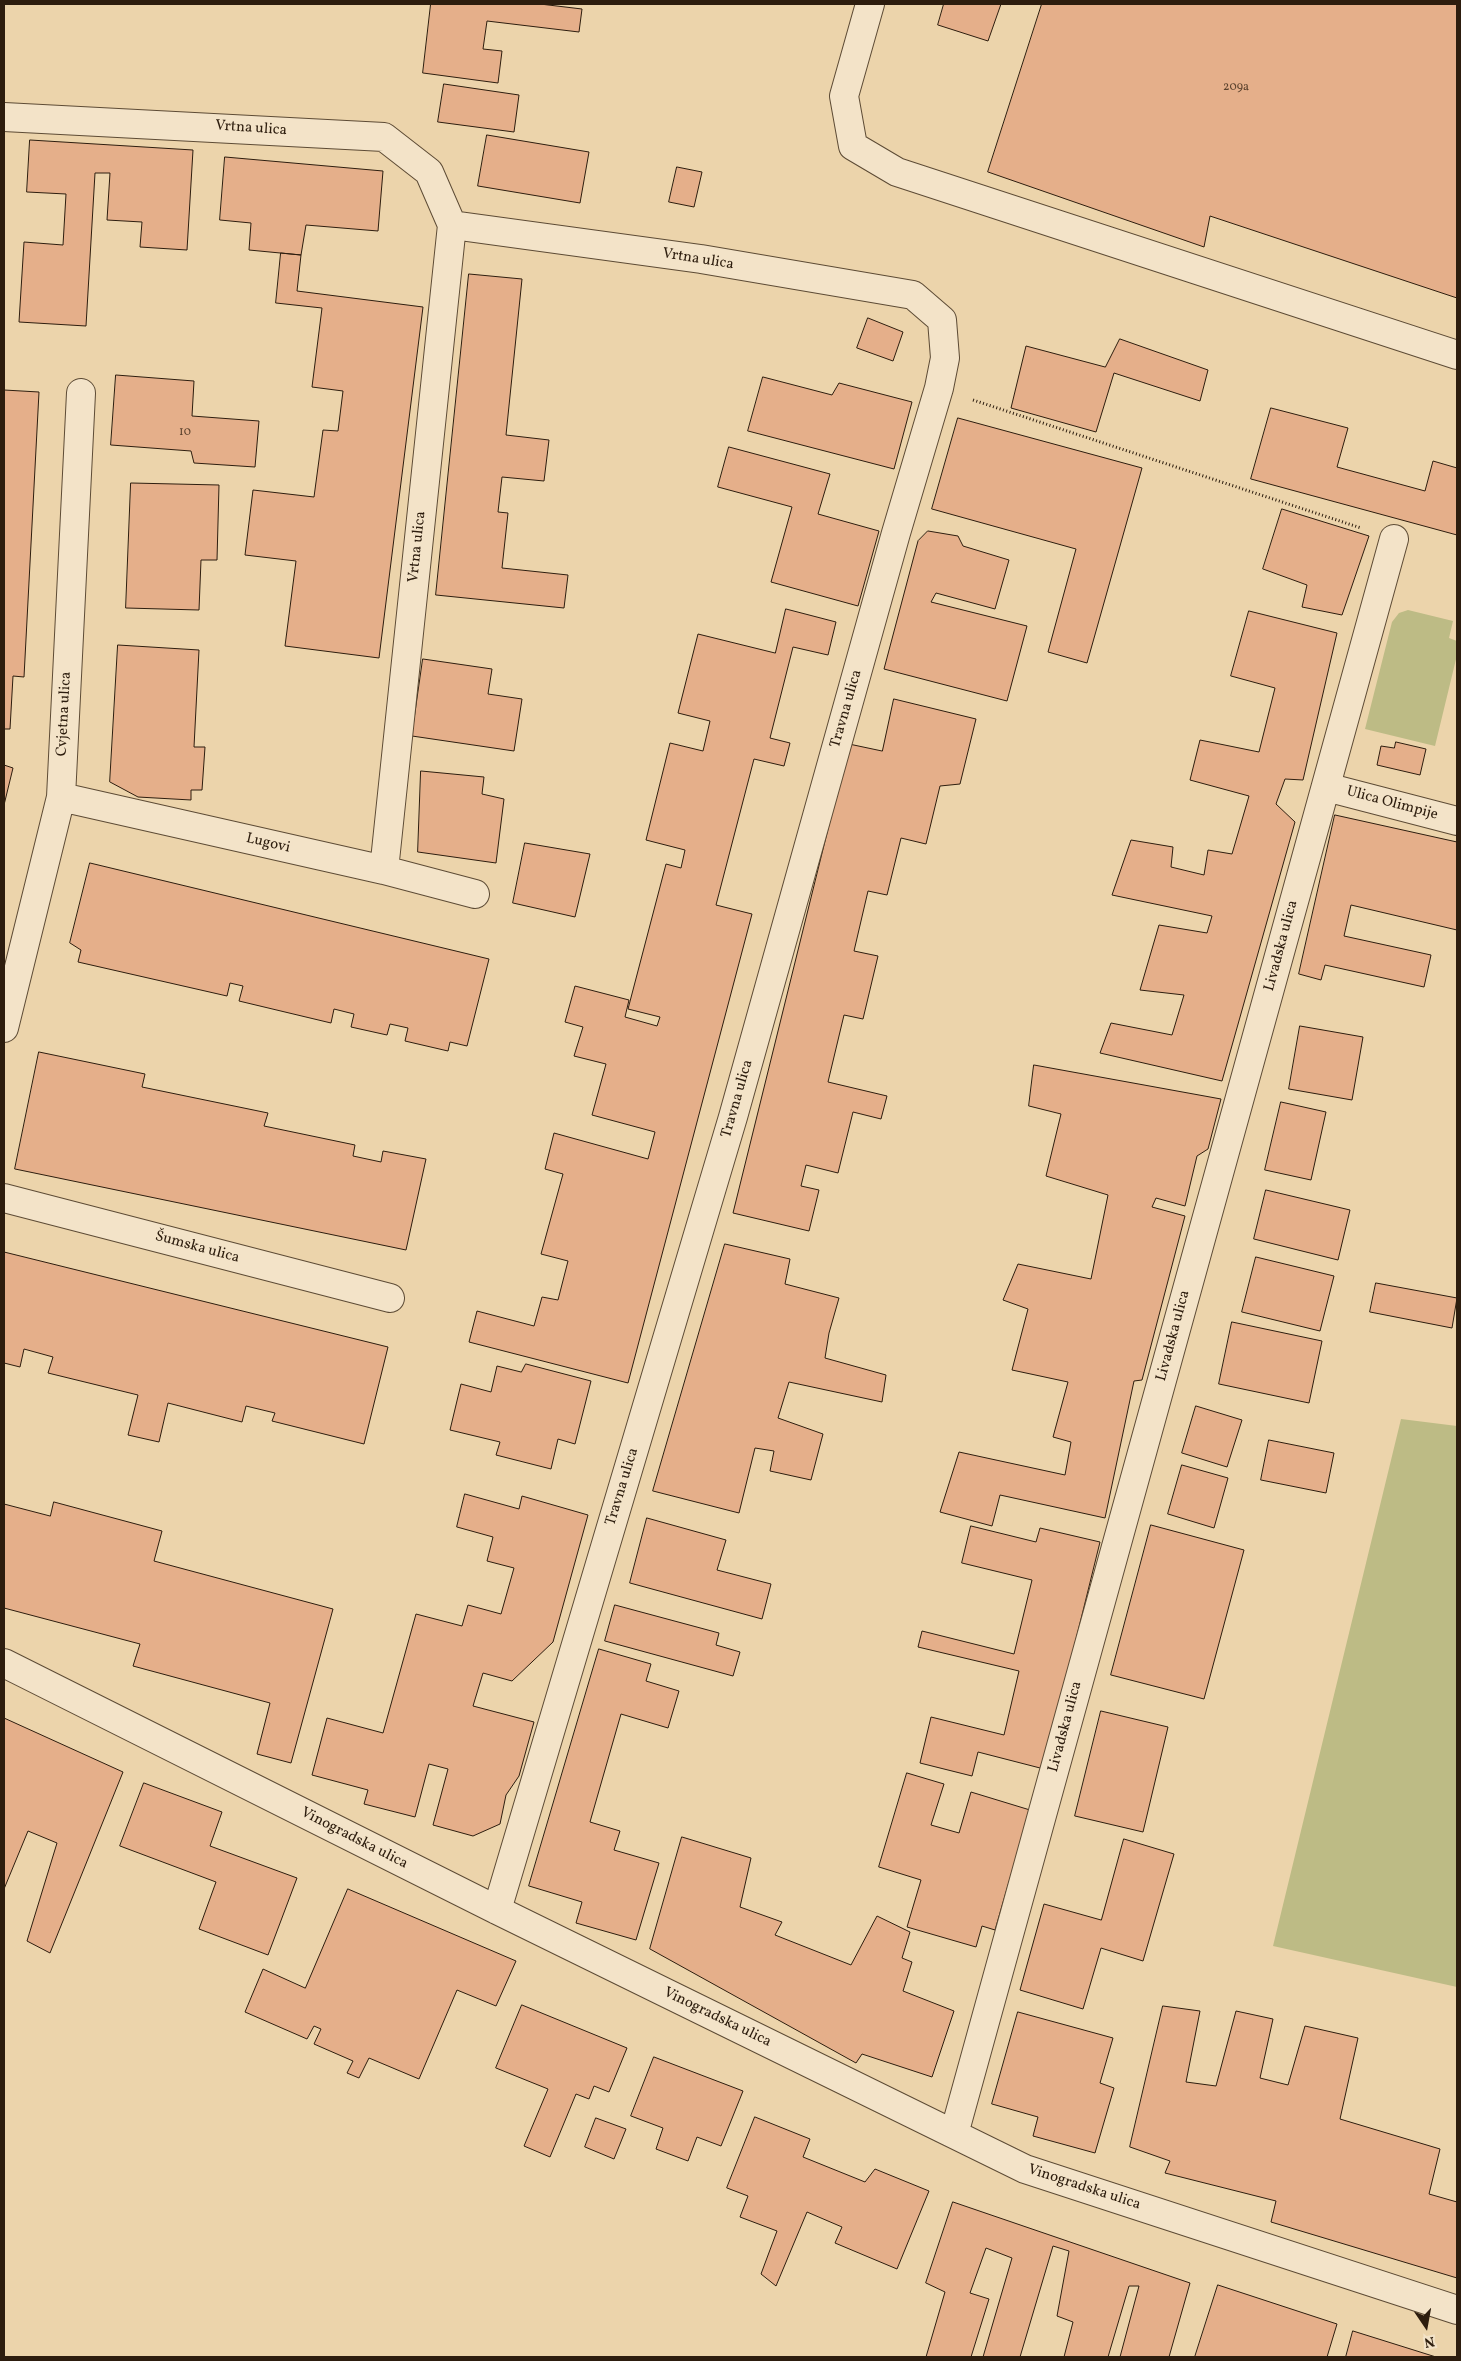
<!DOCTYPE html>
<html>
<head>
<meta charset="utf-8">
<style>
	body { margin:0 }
	#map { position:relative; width:1461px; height:2361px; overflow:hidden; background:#ecd4ab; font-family:Vollkorn,serif }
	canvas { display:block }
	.frame { position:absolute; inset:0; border:5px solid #2d1d0e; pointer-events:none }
	.north { position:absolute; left:1401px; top:2301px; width:50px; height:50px; -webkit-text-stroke:4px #f3e3c8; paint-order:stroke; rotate:168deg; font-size:14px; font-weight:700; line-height:20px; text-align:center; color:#2d1d0e }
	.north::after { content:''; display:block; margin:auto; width:18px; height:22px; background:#2d1d0e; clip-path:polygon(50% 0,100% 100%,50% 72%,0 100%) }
</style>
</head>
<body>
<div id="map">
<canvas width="1461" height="2361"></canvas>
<div class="frame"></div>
<div class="north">N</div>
</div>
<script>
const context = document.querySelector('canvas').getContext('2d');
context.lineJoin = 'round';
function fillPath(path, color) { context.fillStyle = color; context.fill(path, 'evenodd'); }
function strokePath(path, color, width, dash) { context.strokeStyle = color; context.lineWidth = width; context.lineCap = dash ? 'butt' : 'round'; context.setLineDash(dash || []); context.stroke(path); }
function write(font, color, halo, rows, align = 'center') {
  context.font = font + ' Vollkorn,serif'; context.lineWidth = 5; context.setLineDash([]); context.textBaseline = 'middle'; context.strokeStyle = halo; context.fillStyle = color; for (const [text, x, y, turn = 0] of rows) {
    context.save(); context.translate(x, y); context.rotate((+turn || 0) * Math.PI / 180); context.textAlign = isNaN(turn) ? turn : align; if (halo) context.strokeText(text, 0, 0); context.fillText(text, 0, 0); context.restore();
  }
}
const green = new Path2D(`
	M1408 610 1453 621 1449 638 1457 641V655L1435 746 1365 729 1392 622 1399 613Z
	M1401 1419 1457 1426V1987L1273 1946Z`);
const building = new Path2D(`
	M431 4H540L582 9 579 32 487 21 483 49 502 51 498 83 423 73Z
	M944 4H1001L988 41 938 25Z
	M1042 4H1457V298L1210 216 1204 247 988 172Z
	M444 84 519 95 514 132 438 122Z
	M487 135 589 152 580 203 478 186Z
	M30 140 193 150 187 250 140 247 142 222 107 220 110 173H95L86 326 19 322 24 242 63 245 66 194 27 192Z
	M225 157 383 171 378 231 306 225 301 255 249 250 251 223 220 220Z
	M677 167 702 172 694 207 669 202Z
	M281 253 301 255 297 291 423 307 379 658 285 646 296 561 245 555 253 490 314 497 323 430 338 431 343 391 312 387 322 308 276 303Z
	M469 274 522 279 506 435 549 440 544 481 502 477 498 512 508 513 502 568 568 575 564 608 436 595Z
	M868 318 903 332 893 361 857 348Z
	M1120 339 1208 370 1200 401 1114 373 1096 432 1011 408 1026 346 1105 367Z
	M116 375 194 381 192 416 259 421 255 467 194 463 191 451 111 445Z
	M763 377 832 395 839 383 912 402 894 469 748 431Z
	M4 390 39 392 24 677 13 676 10 729H4Z
	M1271 408 1348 428 1337 467 1425 491 1433 461 1457 468V535L1251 479Z
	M958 418 1142 468 1087 663 1048 652 1076 549 932 509Z
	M729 447 830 474 818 514 879 531 858 606 771 582 792 507 718 487Z
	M131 483 219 485 217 560H201L199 610 126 608Z
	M1282 509 1369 536 1342 615 1302 607 1307 585 1263 569Z
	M928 531 958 536 963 546 1009 560 995 609 936 593 931 602 1027 626 1007 701 884 669 918 541Z
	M786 609 836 622 828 655 793 647 770 738 790 743 784 766 754 759 716 905 752 914 628 1383 469 1342 477 1311 534 1326 542 1297 558 1300 568 1261 541 1254 563 1174 545 1169 554 1133 648 1159 655 1132 592 1115 606 1064 574 1056 583 1027 565 1022 575 986 629 1000 625 1017 657 1026 660 1017 628 1009 666 864 681 868 685 850 646 840 670 743 703 751 710 721 678 713 698 634 775 653Z
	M1249 611 1337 633 1303 780 1285 779 1276 804 1295 822 1222 1081 1100 1053 1111 1023 1172 1035 1184 995 1140 990 1159 925 1207 933 1212 916 1112 895 1131 840 1173 847 1171 867 1204 875 1208 850 1232 854 1249 796 1190 780 1200 740 1259 752 1275 688 1231 676Z
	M118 645 199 650 194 747H205L202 790H191V800L138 797 110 782Z
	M423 659 492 669 488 694 522 699 514 751 412 736Z
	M894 699 976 719 960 784 940 786 926 844 901 838 887 895 868 891 854 951 878 956 863 1019 844 1015 828 1082 887 1096 881 1119 853 1112 838 1173 806 1165 801 1186 819 1190 809 1231 733 1213 849 744 882 751Z
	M1396 742 1426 749 1420 775 1377 765 1381 746 1394 748Z
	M4 765 13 768 4 805Z
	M421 771 484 777 482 794 504 799 496 863 418 852Z
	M1335 815 1457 842V930L1351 905 1344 936 1431 955 1424 987 1325 965 1321 980 1299 974Z
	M525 843 590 854 575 917 513 903Z
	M90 863 489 959 467 1046 450 1042 448 1051 405 1041 408 1028 390 1024 387 1035 351 1027 354 1014 334 1009 331 1023 239 1001 243 986 230 983 227 996 78 962 81 950 70 943Z
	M1300 1026 1363 1037 1352 1100 1289 1089Z
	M39 1052 145 1074 142 1087 268 1113 264 1126 355 1145 353 1156 381 1162 383 1151 426 1159 406 1250 15 1169Z
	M1034 1065 1221 1099 1208 1149 1197 1156 1185 1206 1156 1198 1152 1207 1185 1216 1142 1380 1134 1381 1105 1518 1000 1495 992 1526 940 1512 959 1452 1065 1475 1071 1442 1053 1437 1068 1382 1012 1370 1028 1309 1003 1300 1018 1264 1091 1279 1108 1195 1046 1176 1061 1114 1029 1106Z
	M1281 1102 1326 1112 1311 1180 1265 1170Z
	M1266 1190 1350 1210 1338 1260 1254 1239Z
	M725 1244 790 1259 785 1284 839 1298 829 1333 825 1358 886 1375 882 1402 789 1382 778 1418 823 1434 811 1480 770 1471 774 1451 755 1448 739 1513 653 1491Z
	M4 1252 388 1347 364 1444 272 1421 275 1413 246 1406 242 1422 168 1403 159 1442 128 1435 138 1395 48 1373 53 1357 24 1349 20 1367 4 1363Z
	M1256 1257 1334 1276 1320 1331 1242 1312Z
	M1376 1283 1457 1298 1452 1328 1370 1312Z
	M1232 1322 1322 1341 1309 1403 1219 1384Z
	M526 1364 591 1381 575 1444 558 1439 551 1469 496 1455 500 1442 450 1430 461 1384 491 1392 497 1366 521 1372Z
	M1196 1406 1242 1420 1227 1467 1182 1453Z
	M1269 1440 1334 1453 1326 1493 1261 1480Z
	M1182 1465 1228 1478 1214 1528 1168 1514Z
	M465 1494 519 1509 522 1496 588 1515 553 1642 512 1681 483 1673 473 1706 534 1722 519 1776 506 1795 500 1824 473 1836 433 1825 448 1769 429 1764 415 1817 364 1804 368 1790 312 1775 327 1718 383 1733 416 1614 462 1626 468 1605 501 1614 514 1568 487 1561 493 1537 457 1527Z
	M54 1502 162 1531 154 1561 333 1609 291 1763 257 1754 270 1703 133 1666 140 1644 4 1608V1504L50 1516Z
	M647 1518 726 1540 717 1570 771 1584 762 1619 630 1583Z
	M1151 1525 1244 1550 1204 1699 1111 1675Z
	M971 1526 1036 1542 1040 1528 1100 1542 1044 1769 978 1752 972 1776 920 1763 931 1717 1004 1735 1019 1671 918 1647 922 1631 1014 1654 1032 1580 962 1563Z
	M615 1605 719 1633 716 1645 740 1652 733 1676 605 1641Z
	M599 1649 651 1664 646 1681 679 1691 668 1728 621 1714 590 1822 620 1831 614 1850 659 1863 636 1940 576 1923 582 1902 529 1886Z
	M1101 1711 1168 1727 1143 1832 1075 1816Z
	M4 1718 123 1772 50 1953 27 1941 57 1843 28 1831 4 1889Z
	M907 1773 944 1784 931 1825 959 1833 971 1792 1030 1810 995 1930 982 1926 976 1947 907 1927 921 1880 879 1867Z
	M144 1783 222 1812 210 1846 297 1878 268 1955 199 1929 216 1882 120 1846Z
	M682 1837 751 1858 740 1907 782 1922 775 1935 851 1965 877 1916 910 1932 902 1958 912 1962 903 1991 954 2011 932 2077 862 2054 856 2063 650 1949Z
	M1124 1839 1174 1854 1143 1961 1101 1948 1083 2009 1020 1990 1044 1904 1101 1920Z
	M348 1889 516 1961 496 2006 457 1990 419 2079 369 2058 359 2078 347 2073 353 2061 314 2044 321 2029 314 2026 307 2039 245 2012 263 1969 305 1988Z
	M522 2005 627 2048 609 2092 594 2086 589 2099 576 2094 550 2157 524 2146 548 2089 496 2068Z
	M1163 2006 1200 2011 1186 2082 1216 2086 1236 2011 1273 2019 1260 2078 1288 2085 1305 2026 1358 2038 1340 2119 1440 2149 1429 2194 1457 2202V2278L1271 2222 1276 2201 1165 2173 1170 2161 1130 2147Z
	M1018 2012 1113 2038 1100 2083 1114 2088 1095 2153 1033 2136 1038 2117 992 2104Z
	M654 2057 743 2091 721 2146 697 2137 688 2161 656 2149 663 2128 631 2116Z
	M755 2117 810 2139 803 2157 865 2182 875 2169 929 2191 897 2269 835 2243 842 2227 807 2212 776 2286 761 2274 777 2231 740 2217 748 2196 727 2188Z
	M596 2118 626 2129 614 2159 585 2147Z
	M953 2202 1190 2283 1169 2357H1120L1139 2286H1129L1108 2357H1064L1073 2322 1057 2316 1069 2251 1053 2246 1020 2357H983L1012 2258 986 2248 970 2293 989 2299 971 2357H926L945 2292 926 2283Z
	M1218 2285 1337 2324 1327 2357H1195Z
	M1353 2331 1436 2357H1346Z`);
const path = new Path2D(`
	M973 400 1361 528`);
const minor = new Path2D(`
	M870 4 844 96 853 146 897 172 1457 355
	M4 117 384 137 429 172 452 225 701 259 913 295 942 320 945 358 939 388 896 533 733 1117 497 1910
	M1326 787 1457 821
	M61 797 384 870 475 894
	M384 870 452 225
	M4 1028 61 797 81 393
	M4 1198 390 1298
	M4 1663 497 1910 1025 2169 1457 2310
	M954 2134 1394 539`);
const numberNames = [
	["209a",1236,88],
	["10",185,433]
];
const streetNames = [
	["Vrtna ulica",251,129,4],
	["Vrtna ulica",698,260,9],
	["Vrtna ulica",418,547,-84],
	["Travna ulica",847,709,-74],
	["Cvjetna ulica",65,714,-87],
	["Ulica Olimpije",1392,804,15],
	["Lugovi",268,844,13],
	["Livadska ulica",1282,946,-75],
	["Travna ulica",738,1099,-74],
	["Šumska ulica",197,1248,15],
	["Livadska ulica",1174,1336,-75],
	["Travna ulica",623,1487,-73],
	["Livadska ulica",1066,1727,-75],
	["Vinogradska ulica",354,1839,27],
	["Vinogradska ulica",717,2018,26],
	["Vinogradska ulica",1084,2188,18]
];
fillPath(green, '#bdbb85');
fillPath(building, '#e5af8a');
strokePath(building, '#2d1d0e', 1);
strokePath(minor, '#5d4b35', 30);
strokePath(path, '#2d1d0e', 3, [1, 2.5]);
strokePath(minor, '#f3e3c8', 28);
write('12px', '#5b422d', null, numberNames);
write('15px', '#2d1d0e', '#f3e3c8', streetNames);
</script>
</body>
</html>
